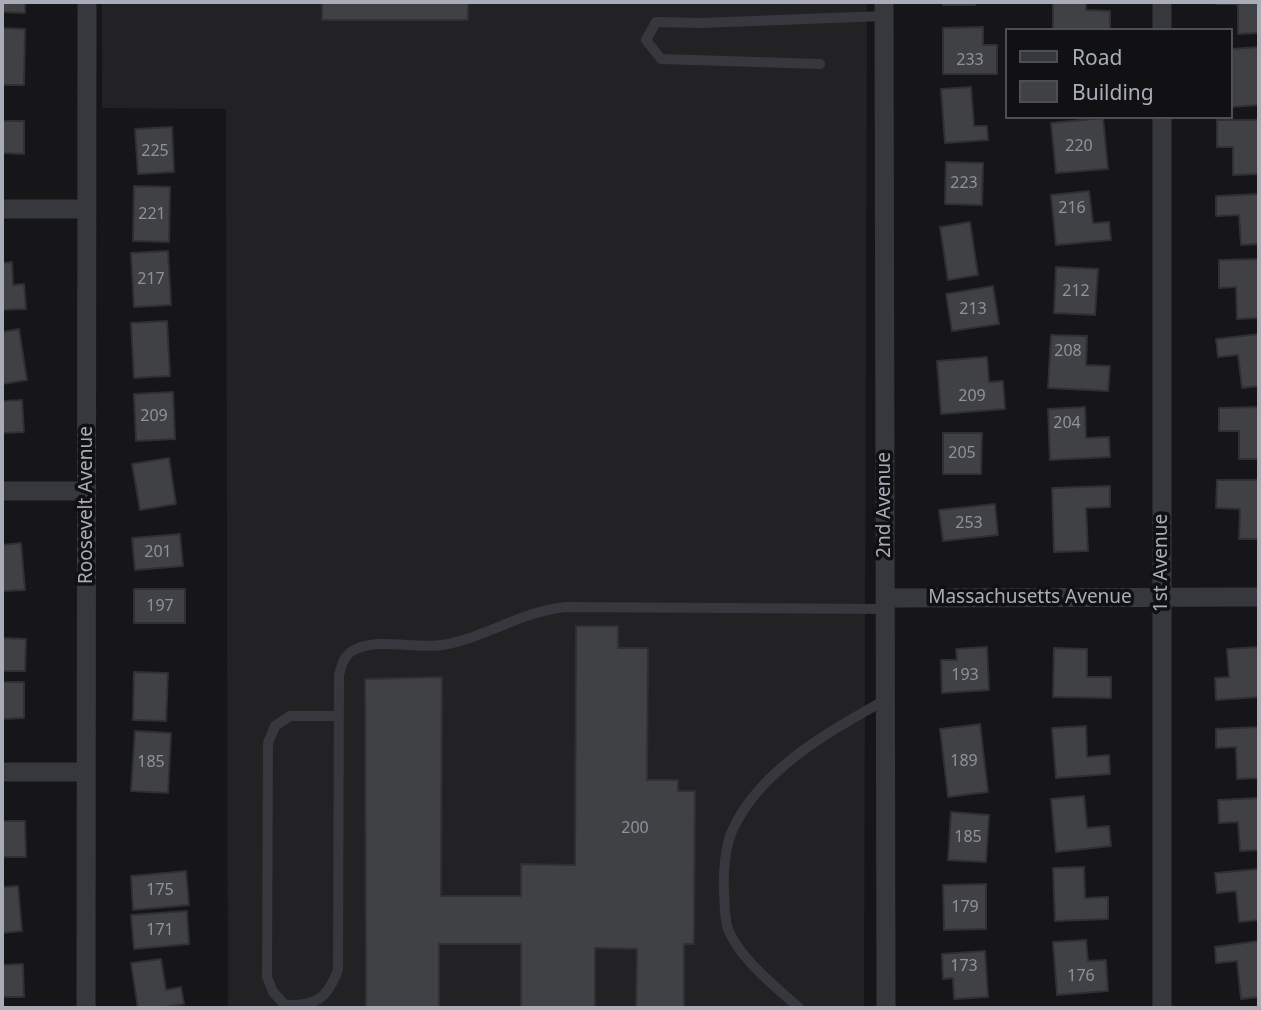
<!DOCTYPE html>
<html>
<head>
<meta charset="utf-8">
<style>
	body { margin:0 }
	#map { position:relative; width:1261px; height:1010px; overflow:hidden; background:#161618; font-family:"Noto Sans",sans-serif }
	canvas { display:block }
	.frame { position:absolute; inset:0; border:4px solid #a8adb8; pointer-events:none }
	.legend { position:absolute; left:1005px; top:28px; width:228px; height:91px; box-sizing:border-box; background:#111113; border:2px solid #4d4f55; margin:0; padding:9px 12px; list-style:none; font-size:21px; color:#a8adb8 }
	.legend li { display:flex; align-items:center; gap:14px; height:35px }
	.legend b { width:35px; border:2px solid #4d4f55 }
</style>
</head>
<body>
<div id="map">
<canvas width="1261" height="1010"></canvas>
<div class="frame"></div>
<ul class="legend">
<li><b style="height:9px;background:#37383d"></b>Road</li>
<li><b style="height:19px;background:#404145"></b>Building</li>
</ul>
</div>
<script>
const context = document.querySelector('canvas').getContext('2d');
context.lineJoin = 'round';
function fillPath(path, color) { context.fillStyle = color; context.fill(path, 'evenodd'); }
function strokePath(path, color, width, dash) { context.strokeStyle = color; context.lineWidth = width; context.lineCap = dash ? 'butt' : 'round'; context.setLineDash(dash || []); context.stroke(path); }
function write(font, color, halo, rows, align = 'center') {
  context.font = font + ' "Noto Sans",sans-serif'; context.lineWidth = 7; context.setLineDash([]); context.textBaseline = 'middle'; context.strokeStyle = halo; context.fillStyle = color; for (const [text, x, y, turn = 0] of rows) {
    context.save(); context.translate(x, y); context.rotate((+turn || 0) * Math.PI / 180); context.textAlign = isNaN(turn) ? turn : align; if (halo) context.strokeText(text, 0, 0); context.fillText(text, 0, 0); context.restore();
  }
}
const built = new Path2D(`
	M102 2H867L864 1008H228L226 109 102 108Z`);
const building = new Path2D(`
	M2 2H25V13L2 12Z
	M322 2H468V20H322Z
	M943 2H975V5H943Z
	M1053 2H1086V10L1110 11V30H1053Z
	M1216 2H1259V33L1238 34V4H1216Z
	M983 27V45H997V74H943V28Z
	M2 28 25 29 24 85H2Z
	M1259 47V105L1231 107V49Z
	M971 87 974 126H987L988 140 945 143 941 89Z
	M1103 118 1108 169 1056 173 1051 123Z
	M1217 120H1259V174L1233 175V147H1217Z
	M2 121H24V154L2 153Z
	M172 127 174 172 138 174 135 129Z
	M946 162 983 163 982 205 945 204Z
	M134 186 170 187 169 242 133 241Z
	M1089 191 1093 223 1109 222 1111 240 1056 245 1051 195Z
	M1259 194V244L1241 245 1239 215 1216 216V196Z
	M970 222 978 275 948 280 940 227Z
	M168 251 171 305 134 307 131 253Z
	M1259 259V318L1237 319 1236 287 1219 288V260Z
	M12 262 13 285 24 284 26 309 2 310V263Z
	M1056 267 1098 269 1095 315 1054 313Z
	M993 286 999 324 952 331 946 294Z
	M167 321 170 376 134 378 131 323Z
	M19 329 27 380 2 384V332Z
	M1259 334V386L1242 388 1238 355 1218 357 1216 339Z
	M1051 335 1087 336 1086 365 1110 366 1108 391 1048 388Z
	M987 357 989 382 1003 381 1005 409 941 414 937 361Z
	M173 392 175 439 136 441 134 394Z
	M22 400 24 432 2 433V401Z
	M1085 407 1086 438 1109 437 1110 457 1050 460 1048 409Z
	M1259 407V459H1239V431H1219V408Z
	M943 433H982L981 474H943Z
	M169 458 176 504 140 510 132 464Z
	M1217 480H1259V539H1239L1240 509 1216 508Z
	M1110 486V507L1086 508 1088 551 1054 552 1052 488Z
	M995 504 998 535 943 541 939 510Z
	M180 534 183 566 135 570 132 538Z
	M21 543 25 590 2 591V545Z
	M134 589H185V623H134Z
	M576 626H618V648H648L647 780H678V791H695L694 944H684V1008H636L637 949 595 948V1008H521V944H439V1008H366L365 679 442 677 441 896H521V864L575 865Z
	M2 638 26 639 25 671H2Z
	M987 647 989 690 942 693 941 660H957L956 649Z
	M1259 647V697L1216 700 1215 678 1229 677 1227 649Z
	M1054 648 1087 649V677H1111V698L1053 697Z
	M134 672 168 673 166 721 133 720Z
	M2 682H24V718L2 719Z
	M980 724 988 792 948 797 940 729Z
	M1086 726 1087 757 1109 755 1110 774 1056 778 1052 728Z
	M1259 727V778L1237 779 1236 747 1216 748V729Z
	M135 731 171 733 168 793 131 791Z
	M1084 796 1087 828 1109 826 1111 846 1056 852 1051 799Z
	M1259 798V850L1240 851 1238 822 1219 823 1218 800Z
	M951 812 989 815 986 862 948 860Z
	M2 821H25L26 857H2Z
	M1084 867 1085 898 1108 897V919L1055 921 1053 868Z
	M1259 869V920L1239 922 1236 891 1217 893 1215 873Z
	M186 871 189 905 133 910 131 876Z
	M986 884V929L944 930 943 885Z
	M18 886 22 931 2 933V887Z
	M187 911 189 944 134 949 131 915Z
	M1086 940 1088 961 1106 960 1108 991 1057 995 1053 942Z
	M1259 941V997L1241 999 1237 961 1216 963 1215 947Z
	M985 951 988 997 954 999 953 978 943 979 942 954Z
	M161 959 166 990 181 987 184 1004 157 1008H138L131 963Z
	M23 964 24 997H2V965Z`);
const lane = new Path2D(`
	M820 64 661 59 646 40 656 22 701 23 884 16
	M339 716H290L275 726 268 743 267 977 273 992 285 1005C316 1006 327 999 338 970L339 675C342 664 344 654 356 649 379 638 417 649 442 645 485 638 522 611 566 607L885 609
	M799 1008C776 987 739 958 728 929 724 918 725 903 724 892 723 875 725 845 733 829 761 769 830 731 885 700`);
const street = new Path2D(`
	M884 2 886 1008
	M1162 30V2
	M1162 117V1008
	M2 209H87
	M2 491H87
	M885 598 1259 597
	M2 772H86
	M86 1008 87 2`);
const numberNames = [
	["233",970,60],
	["220",1079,146],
	["225",155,151],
	["223",964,183],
	["216",1072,208],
	["221",152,214],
	["217",151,279],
	["212",1076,291],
	["213",973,309],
	["208",1068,351],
	["209",972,396],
	["209",154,416],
	["204",1067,423],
	["205",962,453],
	["253",969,523],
	["201",158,552],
	["197",160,606],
	["193",965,675],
	["189",964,761],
	["185",151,762],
	["200",635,828],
	["185",968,837],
	["175",160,890],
	["179",965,907],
	["171",160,930],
	["173",964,966],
	["176",1081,976]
];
const streetNames = [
	["Roosevelt Avenue",87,505,-90],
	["2nd Avenue",885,505,-90],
	["1st Avenue",1162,563,-90],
	["Massachusetts Avenue",1030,598]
];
fillPath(built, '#222225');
fillPath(building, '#404145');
strokePath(building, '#303034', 2);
strokePath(lane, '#37383d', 10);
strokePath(street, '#37383d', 19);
write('16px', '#8e929b', null, numberNames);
write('19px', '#a8adb8', '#111113', streetNames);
</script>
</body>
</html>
